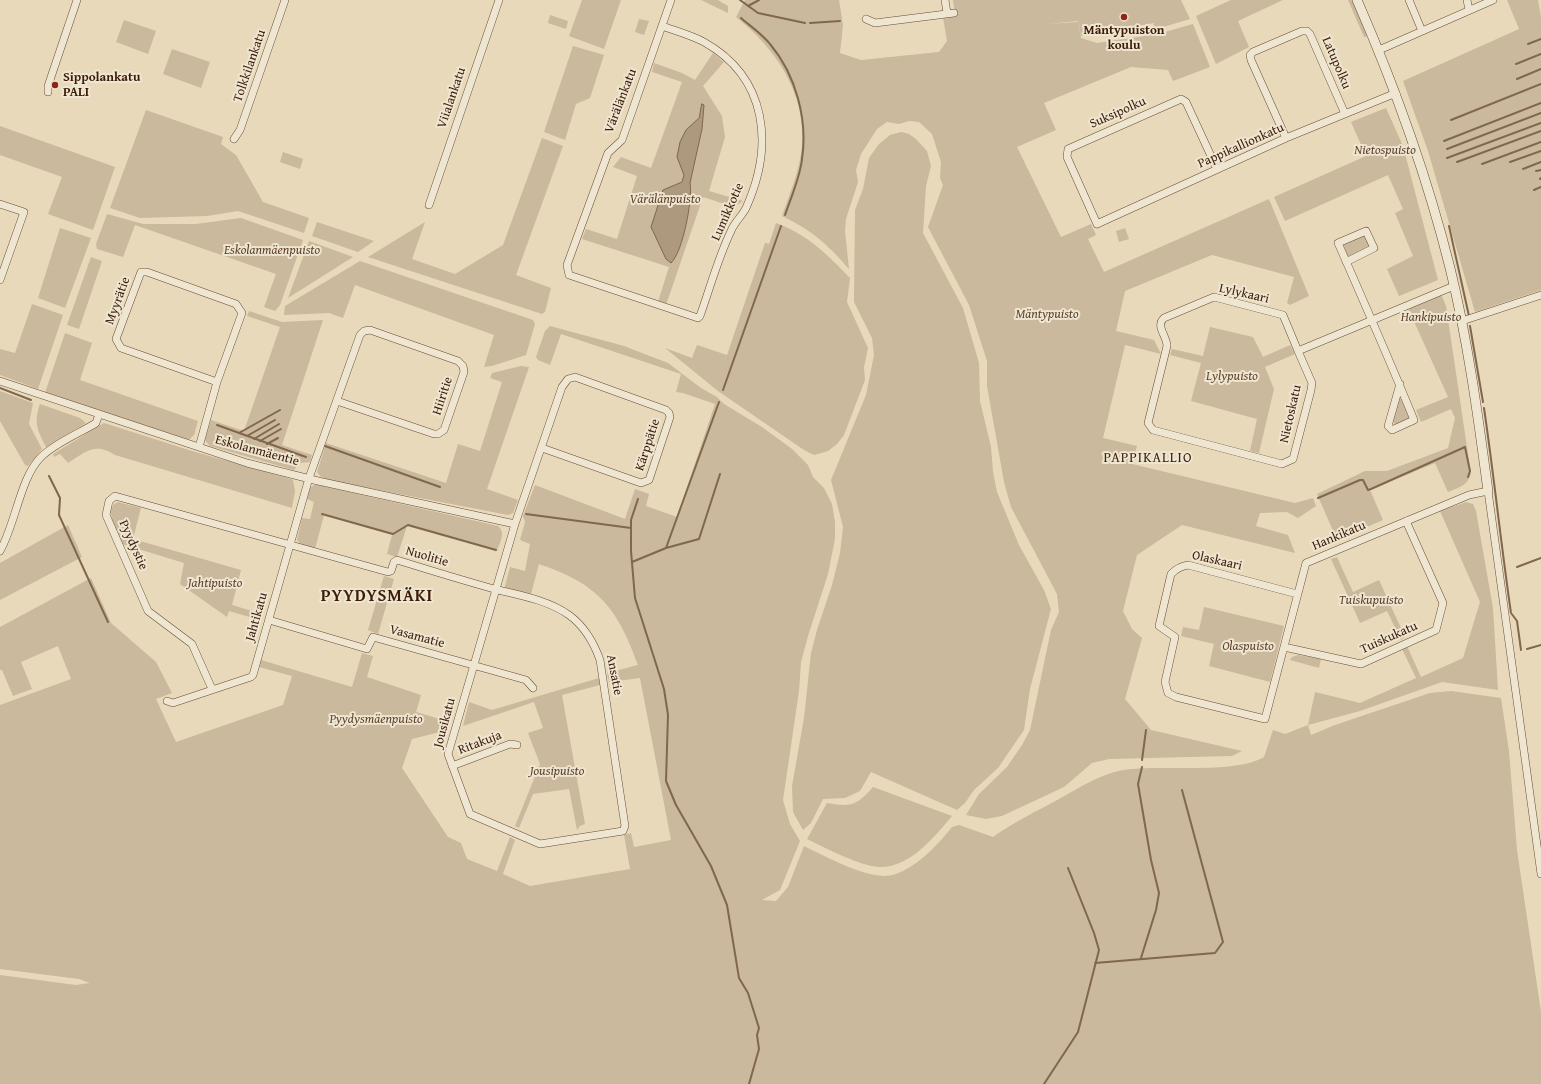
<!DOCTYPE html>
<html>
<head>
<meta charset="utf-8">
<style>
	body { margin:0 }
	canvas { display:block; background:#e7d9ba }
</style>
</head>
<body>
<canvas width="1541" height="1084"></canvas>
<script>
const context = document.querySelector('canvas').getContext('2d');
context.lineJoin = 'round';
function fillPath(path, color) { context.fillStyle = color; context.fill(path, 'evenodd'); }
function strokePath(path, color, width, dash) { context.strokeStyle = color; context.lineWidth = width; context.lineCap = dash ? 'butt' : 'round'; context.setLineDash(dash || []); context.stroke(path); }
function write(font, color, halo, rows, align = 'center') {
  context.font = font + ' "Gentium Book Plus",serif'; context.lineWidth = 4; context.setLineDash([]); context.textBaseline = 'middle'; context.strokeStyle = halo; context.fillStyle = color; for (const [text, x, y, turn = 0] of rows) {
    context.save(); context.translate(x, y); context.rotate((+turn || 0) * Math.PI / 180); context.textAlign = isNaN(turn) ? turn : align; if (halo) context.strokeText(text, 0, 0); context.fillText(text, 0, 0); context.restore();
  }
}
const green = new Path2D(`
	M582 0H621L604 49 569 36Z
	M701 0H718L728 6V13Z
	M745 0H839L843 25 840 53 861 60 939 52 947 41 943 17 955 16 953 0H1181L1190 19 1153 30 1154 23 1081 36 1078 21 1047 24 1078 22 1081 38 1097 43 1158 34 1193 24 1210 67 1173 81 1168 70 1131 67 1044 103 1056 130 1017 147 1061 237 1091 224 1096 235 1088 239 1104 272 1269 199 1309 296 1290 305 1287 303 1294 277 1212 255 1125 291 1116 331 1154 340 1161 354 1125 345 1103 438 1137 446 1132 464 1295 503 1313 498 1316 506 1298 518 1287 512 1260 513 1256 526 1288 535 1295 553 1182 525 1137 555 1123 611 1132 629 1142 638 1125 699 1151 730 1242 751 1232 756 1109 759 1092 763 1064 787 1002 816 986 819 966 815 979 794 1007 767 1022 745 1030 730 1051 630 1059 612 1057 594 1011 507 1004 482 987 386V361L969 305 928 227 943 185 940 178 941 162 932 134 919 122 909 121 899 124 887 122 877 129 861 154 856 170 858 182 846 219 845 231 849 269C826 243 813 231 782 216 790 193 800 170 802 145 806 92 775 48 736 17Z
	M1231 0H1283L1238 21 1249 47 1216 64 1196 16Z
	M1348 0H1353L1367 35 1366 37H1364Z
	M1507 0H1538L1541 17V290L1475 312 1428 151 1403 81 1519 29Z
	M550 15 568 21 566 29 548 23Z
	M639 19 649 21 644 35 635 32Z
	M124 20 156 31 148 54 116 42Z
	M573 46 604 55 590 98 576 104 565 140 544 132Z
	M172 49 210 62 201 88 163 74Z
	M713 53 724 62 703 86 722 116 725 137 709 191 743 201 734 207 703 197 666 305 658 302 669 267 582 239 586 229 617 239 637 176 613 167 621 157 651 168 682 82 652 72 654 63 682 73 695 80Z
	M1386 108 1403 146 1438 280 1399 296 1387 269 1413 256 1395 213 1403 209 1388 175 1285 221 1274 197 1366 156 1351 122Z
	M146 110 223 137 221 144 236 155 263 202 309 218 304 233 238 211 207 216 140 218 110 208Z
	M0 126 115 167 93 230 48 214 62 177 0 155Z
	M901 132 909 134 916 139 927 151 931 166 926 186 923 233 963 308 979 363 980 401 991 447 993 472 997 492 1019 545 1044 590 1051 609 1030 689 1024 730 998 768 974 790 965 803 957 810 871 772 860 791 845 798 823 799 811 823 803 830 793 812 792 786 804 718 811 653 817 630 832 585 840 553 843 527 831 480 866 395 874 355 872 338 854 302 855 210 863 189 869 158 879 144 890 135Z
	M542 138 563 146 516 275 551 288 545 312 542 314 368 257 425 222 412 259 455 274 503 245Z
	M283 152 303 159 300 169 280 162Z
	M107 214 143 224H196L241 218 303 240 280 305 275 311 264 307 276 274 135 225 123 257 97 249 96 244Z
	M317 222 374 241 358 252 312 236Z
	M776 223C808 235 827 254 850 278L847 302 868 348 864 367 865 380 844 435 837 444 828 451 814 455 804 450 718 391 665 348 692 358 697 345 727 355 765 243 769 244Z
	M60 228 91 238 65 308 38 298Z
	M1125 228 1129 239 1119 242 1116 231Z
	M1365 234 1370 247 1348 257 1343 245Z
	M309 241 353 257 288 298Z
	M91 257 102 261 79 329 67 325Z
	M360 261 533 320 535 324 526 355 492 366 484 367 494 335 355 285 343 318 329 313 284 315 285 306Z
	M1441 294 1446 306 1471 474C1468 485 1458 488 1448 492L1435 463 1370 490 1383 520 1337 540 1317 494 1365 471H1387L1448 448 1455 418 1451 409 1421 422 1416 410 1448 397 1408 308Z
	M32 304 63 315 38 389 0 375V349L15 353Z
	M249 311 282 322 323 320 282 445 312 455 310 462 300 463 294 470 210 446 205 440 211 420 244 431 280 327 247 316Z
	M550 326 624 346 668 363 701 388 717 397 724 404 762 427 792 449 808 465 813 477 824 488 832 504 835 522V539L828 574 808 636 801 662 799 691 783 800 790 824 800 841 780 890 762 900 776 901 788 887 804 846C827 857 859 875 884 876 909 876 938 845 952 827L959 825 993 837C1014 822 1037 811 1059 799 1079 788 1100 774 1123 770 1160 764 1234 775 1264 757L1273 730 1285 734 1308 725 1315 692 1360 703 1416 678 1402 649 1407 646 1421 677 1463 658 1480 602 1440 511 1466 502 1473 504 1476 511 1493 608 1498 690 1442 682 1360 711 1308 725 1311 735 1335 725 1430 693 1451 691 1501 698 1509 751 1517 850 1541 1012V1084H0V975L76 985 90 983 79 979 0 969V705L71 679 58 646 21 662 32 689 13 696 2 670H0V627L91 578 111 623 156 662 172 693 156 699 176 742 283 705 292 676 259 667 261 660 352 687 362 653 373 656 367 677 421 695 416 712 450 722 448 730 412 739 402 768 448 837 461 843 467 859 497 871 510 837 515 840 503 874 530 886 630 869 624 835 631 833 634 847 671 840 640 678 609 682 607 673 638 665C617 607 598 584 539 564L531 594 505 588V586L510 567 525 571 530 544 520 540 525 522 523 516 535 485 625 519 635 489 649 494 646 506 677 517 715 404 683 393 676 392 681 374 561 334 550 365 538 360 536 357 545 331Z
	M1210 327 1253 337 1263 357 1290 345 1295 354 1265 367 1274 389 1259 453 1250 451 1257 419 1191 401 1201 363 1170 355 1172 349 1203 356Z
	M65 333 92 343 80 380 198 421 194 435 190 439H182L45 393Z
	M521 366 529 367 487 489 518 500 513 513 508 515 327 480 320 476 317 472 326 443 446 483 458 444 480 451 502 382 490 378 492 373Z
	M0 391 33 403 29 424 42 449 28 466 25 465 0 421Z
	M1398 399H1402L1410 418 1395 425 1393 421Z
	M40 404 80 418 86 423 47 449C38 431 33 424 40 404Z
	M104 423 192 451 291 479 293 480 295 491 292 508 115 455C94 442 86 452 68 463L60 454 54 457 53 454Z
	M314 485H318L498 526C506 533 500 542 497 551L407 526 397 557 387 554 392 535 324 515 315 549 300 544 297 540 302 518 310 519 314 502 307 499 310 488Z
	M118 502 141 508 133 539 241 570 232 605 262 614 260 620 229 611 227 617 180 584 184 563 122 544 112 520 111 511 113 505Z
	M68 525 82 557 0 600V563Z
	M1337 557 1353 592 1379 580 1405 637 1401 640 1387 611 1360 623 1331 559Z
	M384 576 394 579 378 634 368 630Z
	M1204 607 1284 626 1270 682 1209 666 1214 644 1181 636 1183 627 1199 630Z
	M1298 655 1321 659 1319 668 1290 660 1292 657Z
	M599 678 600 685 562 695 585 824 580 826 577 830 569 789 533 794 519 828 515 826 540 764 528 733 543 728 534 702 463 726 469 702 492 710Z
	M873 787 952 816C934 837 910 868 879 867 860 866 825 848 807 839L827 803C852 807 856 806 873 787Z`);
const water = new Path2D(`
	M702 104 704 105 702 129 690 183C693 198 683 252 671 263L666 259 651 227 663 190 682 182 684 175 677 157 680 142 686 130 699 118Z`);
const stream = new Path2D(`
	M740 0 758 13 805 23
	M748 6 759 0
	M741 18C750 26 762 34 770 44 796 75 808 120 802 159 800 178 791 197 785 215
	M810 23 840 21
	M1528 44 1541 39
	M1516 64 1541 54
	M1517 79 1541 69
	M1451 120 1541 84
	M1444 141 1541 103
	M1447 149 1541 113
	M1447 158 1541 123
	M1457 162 1541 131
	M1510 162 1541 151
	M1482 164 1541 142
	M1523 169 1541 162
	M1536 171 1541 170
	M1540 179 1541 178
	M1534 190 1541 187
	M1449 226 1469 316
	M1470 326 1483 402
	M0 388 31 400
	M723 390 781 226
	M1484 408C1494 476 1501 544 1511 613L1517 621 1521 650
	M217 425 306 457
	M239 433 280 410
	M247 436 275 420
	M254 439 279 424
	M260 441 281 429
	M267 444 278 438
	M325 446 440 487
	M49 476 60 498 59 515 108 622
	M1318 498 1360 480H1363L1368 490 1371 489 1465 447 1470 471 1468 477
	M638 499 631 520V551L635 598 664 689 668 715 666 781 676 805 711 866 727 905 739 978 748 993 759 1028 757 1035 759 1049 749 1084
	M322 514 393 534 408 525 496 550
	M526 514 631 528
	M666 548 719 402
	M632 562 666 548 699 539 720 474
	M1517 567 1541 558
	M1527 649 1541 645
	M1142 760 1146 730
	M1141 958 1156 910 1159 893 1151 860 1138 784 1142 767
	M1095 963 1215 953 1223 942 1182 790
	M1044 1084 1078 1032 1099 950 1094 933 1068 868`);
const minor = new Path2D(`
	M945 0 947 13
	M1409 0 1422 31
	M1467 0 1469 10
	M866 19 875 23 954 13
	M662 26C676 31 691 35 704 42 768 78 774 146 746 208 742 216 734 223 731 231 718 258 710 288 700 316L698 318 569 275 567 265 608 153 622 140 671 0
	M1379 50 1493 0
	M48 92V86L77 0
	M1286 138 1251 60 1250 55 1253 52 1302 31H1307L1310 34 1345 114
	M234 139 240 130 285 0
	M1217 169 1186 102 1181 99 1068 149 1067 157 1097 224 1286 138 1396 93
	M0 204 24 212 0 280
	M429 205 499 0
	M1346 262 1374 248 1366 231 1338 243C1364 302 1390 361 1414 420L1392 430 1388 426 1400 384
	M1462 321 1541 295
	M1298 351 1283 315 1214 297 1164 318C1155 326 1167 336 1167 346L1148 423 1153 430 1282 464 1293 459 1311 390 1312 383 1298 351 1454 286
	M0 381 247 463 318 481 515 524
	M199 447 217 382 242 313 236 304 147 272H141L116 339 121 348 217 382
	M0 551C16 523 20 478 41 457 55 443 80 433 96 423L99 414
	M1297 594 1188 565C1181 566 1176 569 1171 574L1159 626 1175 637 1165 682 1168 693 1176 697 1265 719 1306 563 1469 495 1488 491 1541 874
	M269 620 367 649 373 637 526 680 533 688
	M1284 647 1361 664 1436 630 1443 603 1406 521
	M212 689 192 644 148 611 106 515 109 501 115 496 388 572 391 571 394 562 397 560C429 570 462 580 494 589 519 595 548 600 569 615 584 626 594 643 600 660L625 826 623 831 540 844 470 814 448 754 515 524 562 387 568 379 575 377 666 410 669 413 670 417 649 480 641 483 542 448
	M167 701 173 703 251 677 253 675 309 478 360 335 364 331 370 330 458 361 463 366 464 372 444 430 438 434H434L337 401
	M452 766 510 744 517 745`);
const tertiary = new Path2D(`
	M1357 0C1395 87 1427 176 1450 268 1468 341 1478 416 1488 491`);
const markers = [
	[1124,17,4,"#8f2418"],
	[55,85,4,"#8f2418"]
];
const poiNames = [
	["Mäntypuiston",1124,31],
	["koulu",1124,46],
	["Sippolankatu",63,78,"left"],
	["PALI",63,93,"left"]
];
const streetNames = [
	["Latupolku",1336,63,67],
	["Tolkkilankatu",250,66,-71],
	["Viialankatu",452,98,-71],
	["Värälänkatu",621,101,-69],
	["Suksipolku",1118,113,-24],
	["Pappikallionkatu",1241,146,-24],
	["Lumikkotie",728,212,-66],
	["Lylykaari",1244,294,13],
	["Myyrätie",118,301,-70],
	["Hiiritie",443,396,-72],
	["Nietoskatu",1291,414,-77],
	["Kärppätie",648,445,-72],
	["Eskolanmäentie",257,451,15],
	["Hankikatu",1339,536,-23],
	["Pyydystie",133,545,66],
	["Nuolitie",427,557,16],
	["Olaskaari",1217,561,13],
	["Jahtikatu",257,617,-74],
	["Vasamatie",417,637,15],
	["Tuiskukatu",1389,638,-24],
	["Ansatie",614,675,79],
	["Jousikatu",445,723,-75],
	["Ritakuja",480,743,-21]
];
const parkNames = [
	["Nietospuisto",1385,151],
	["Värälänpuisto",665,200],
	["Eskolanmäenpuisto",272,251],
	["Mäntypuisto",1047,315],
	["Hankipuisto",1431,318],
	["Lylypuisto",1232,377],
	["Jahtipuisto",215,584],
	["Tuiskupuisto",1371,601],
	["Olaspuisto",1248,647],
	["Pyydysmäenpuisto",376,720],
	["Jousipuisto",557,772]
];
const neighbourhoodNames = [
	["PAPPIKALLIO",1148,458]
];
const districtNames = [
	["PYYDYSMÄKI",377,597]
];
fillPath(green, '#cab99c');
fillPath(water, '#ad997d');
strokePath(water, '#80674e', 1);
strokePath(stream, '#80674e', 2);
strokePath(minor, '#674b34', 8);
strokePath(tertiary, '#674b34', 10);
strokePath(minor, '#efe6d2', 7);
strokePath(tertiary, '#efe6d2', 9);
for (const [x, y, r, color] of markers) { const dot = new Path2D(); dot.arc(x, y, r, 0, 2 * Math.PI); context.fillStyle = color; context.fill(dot); strokePath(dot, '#efe6d2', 1.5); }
write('bold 13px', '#3c1c08', '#efe6d2', poiNames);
write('13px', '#3c1c08', '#efe6d2', streetNames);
write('italic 13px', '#60432d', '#efe6d2', parkNames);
context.letterSpacing = '1px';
write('14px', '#3c1c08', '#efe6d2', neighbourhoodNames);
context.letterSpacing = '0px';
context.letterSpacing = '1px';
write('bold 17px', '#3c1c08', '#efe6d2', districtNames);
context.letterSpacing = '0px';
</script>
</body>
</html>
